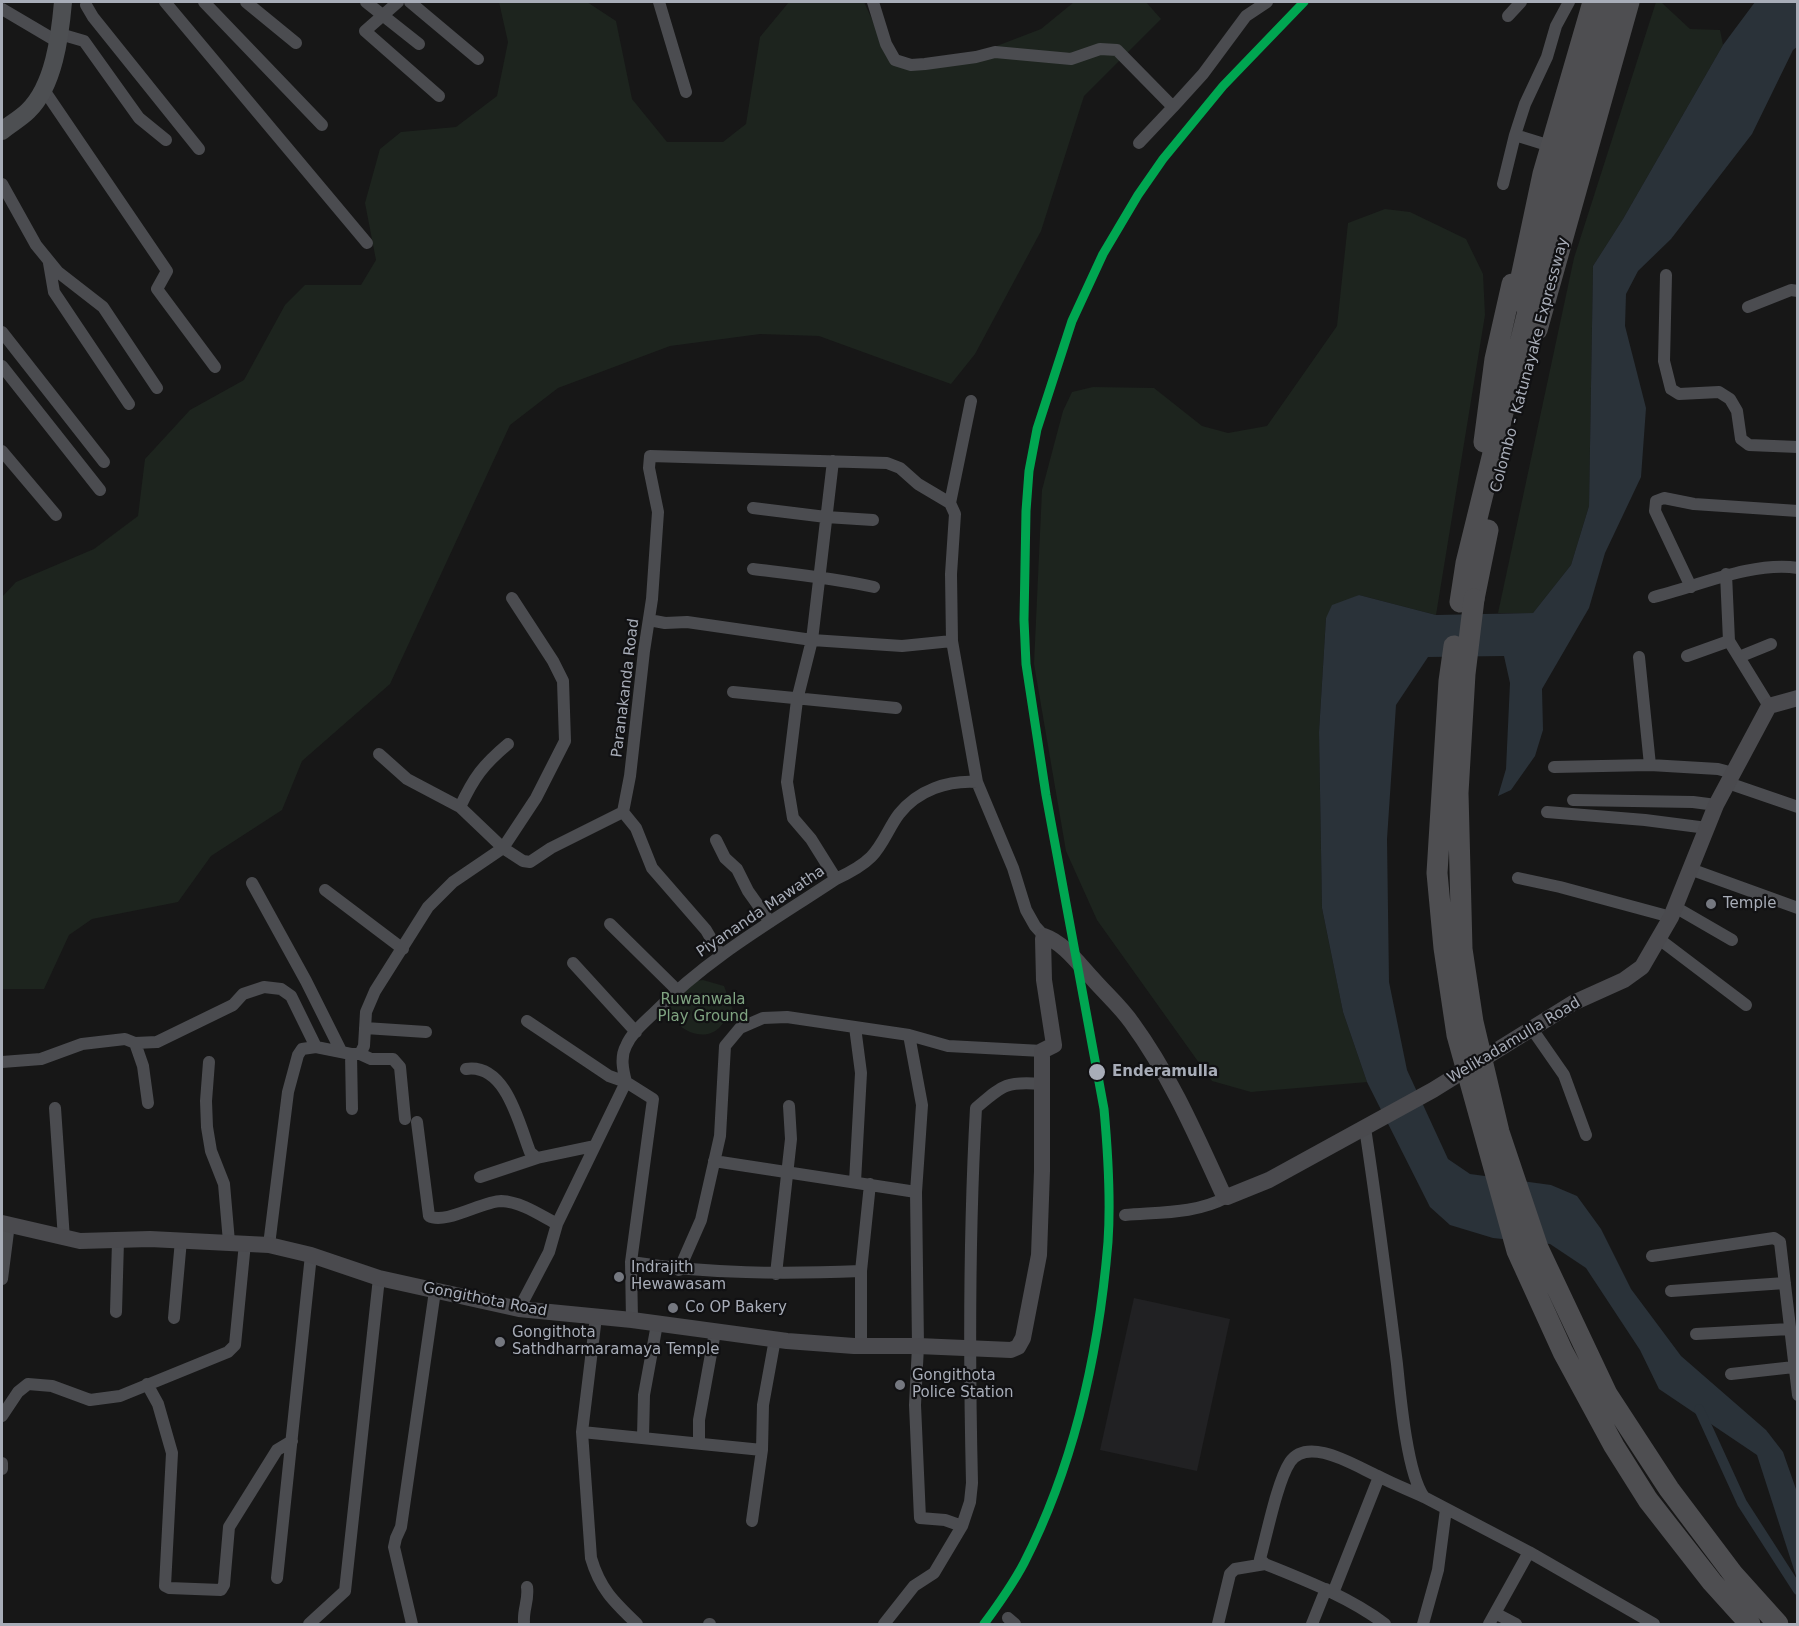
<!DOCTYPE html>
<html>
<head>
<meta charset="utf-8">
<style>
	body { margin:0 }
	#map { position:relative; width:1799px; height:1626px; overflow:hidden; background:#171717; font-family:"DejaVu Sans",sans-serif }
	canvas { display:block }
	.frame { position:absolute; inset:0; border:3px solid #a8adb8; pointer-events:none }
</style>
</head>
<body>
<div id="map">
<canvas width="1799" height="1626"></canvas>
<div class="frame"></div>
</div>
<script>
const context = document.querySelector('canvas').getContext('2d');
context.lineJoin = 'round';
function fillPath(path, color) { context.fillStyle = color; context.fill(path, 'evenodd'); }
function strokePath(path, color, width, dash) { context.strokeStyle = color; context.lineWidth = width; context.lineCap = dash ? 'butt' : 'round'; context.setLineDash(dash || []); context.stroke(path); }
function write(font, color, halo, rows, align = 'center') {
  context.font = font + ' "DejaVu Sans",sans-serif'; context.lineWidth = 4.5; context.setLineDash([]); context.textBaseline = 'middle'; context.strokeStyle = halo; context.fillStyle = color; for (const [text, x, y, turn = 0] of rows) {
    context.save(); context.translate(x, y); context.rotate((+turn || 0) * Math.PI / 180); context.textAlign = isNaN(turn) ? turn : align; if (halo) context.strokeText(text, 0, 0); context.fillText(text, 0, 0); context.restore();
  }
}
const built = new Path2D(`
	M1134 1298 1230 1319 1197 1471 1100 1450Z`);
const green = new Path2D(`
	M499 2H587L616 21 632 99 667 142H723L746 124 760 37 789 2H864L887 52 912 62 968 57 1041 29 1074 2H1146L1161 19 1084 96 1041 231 975 354 951 384 819 336 760 334 670 346 558 388 510 425 390 684 302 761 282 810 211 856 178 902 92 919 69 935 44 989H2V597L16 582 94 549 138 516 145 459 190 410 244 380 285 305 305 285H361L376 260 365 203 380 149 401 132 456 127 497 96 508 42Z
	M1656 2H1661L1690 29 1720 30 1723 45 1623 219 1593 266 1589 506 1571 565 1533 613H1498L1574 258Z
	M1385 209 1410 212 1466 239 1483 274 1485 315 1436 615 1359 595 1326 618 1319 732 1322 908 1343 1012 1367 1082 1251 1092 1212 1081 1097 920 1066 851 1034 664 1042 490 1063 411 1072 392 1093 387 1154 388 1202 426 1228 433 1267 426 1337 326 1348 223Z
	M703 980 724 986 734 1013 730 1012C727 1017 723 1024 719 1028 701 1045 668 1026 670 1003L697 981Z`);
const water = new Path2D(`
	M1755 2H1797V47L1793 50 1752 134 1671 239 1638 271 1626 294 1625 326 1646 408 1641 477 1605 553 1589 608 1542 689 1543 730 1535 756 1511 790 1498 796 1506 769 1510 683 1504 656 1428 657 1396 705 1387 839 1389 982 1407 1070 1448 1159 1470 1174 1551 1185 1577 1196 1601 1229 1631 1289 1681 1356 1766 1430 1783 1452 1797 1492V1579L1757 1455 1659 1389 1640 1350 1586 1268 1550 1244 1493 1238 1450 1225 1430 1207 1367 1082 1343 1012 1322 908 1319 732 1326 618 1332 605 1359 595 1436 615 1533 613 1571 565 1589 506 1593 266 1623 219 1723 45Z`);
const canal = new Path2D(`
	M1699 1409 1742 1503 1798 1590`);
const street = new Path2D(`
	M165 2 367 243
	M204 2 322 125
	M246 2 296 43
	M366 2 419 44
	M398 2 365 31 439 96
	M410 2 478 59
	M659 2 686 92
	M873 2 886 44 895 60 911 65 925 64 976 57 995 52 1071 59 1100 49 1117 50 1173 107 1139 143
	M86 5 93 17 199 149
	M2 9 58 42
	M1508 16 1521 2
	M60 34 84 41 139 118 166 140
	M44 90 167 271 157 289 215 367
	M1173 107 1203 74 1246 16 1267 2
	M1515 135 1544 144
	M2 184 36 245 58 272 103 307 157 388
	M1503 184 1515 135 1525 104 1547 57 1556 26 1569 2
	M49 263 54 292 129 404
	M1666 275 1664 361 1671 389 1679 394 1719 392 1730 399 1737 411 1741 439 1749 445 1798 447
	M1748 307 1791 290 1798 291
	M2 332 104 462
	M2 366 100 490
	M2 451 56 515
	M833 461 812 640 797 700 787 782 793 818 811 839 836 879
	M950 503 971 401
	M753 508 826 517 873 520
	M753 569C794 574 834 578 874 587
	M1726 574 1729 641 1769 706
	M1691 587 1655 511 1656 501 1664 498 1694 504 1798 511
	M1654 597C1698 586 1753 561 1798 568
	M512 598 553 661 563 681 565 741 536 798 503 848 523 861 530 862 551 848 623 812 630 776 644 651 652 599 658 512 649 468 650 456 887 463 900 468 918 484 950 503 955 514 951 574 952 641 977 782 1013 868 1026 910 1035 926 1044 936
	M649 620 665 623 687 622 812 640 902 646 952 641
	M1687 656 1729 641
	M1639 657 1650 765 1718 769 1733 773
	M1739 657 1771 644
	M733 692 896 708
	M1554 767 1650 765
	M1728 783 1798 807
	M1573 800 1693 802 1716 805
	M460 807C474 777 483 765 508 744
	M623 812 636 828 652 868 706 930 720 954
	M1547 812 1645 820 1707 828
	M716 840 725 858 737 869 748 891 770 922
	M1690 869 1798 908
	M1518 878 1560 887 1671 917
	M252 883 306 981 341 1051
	M325 890 403 949
	M1675 907 1732 940
	M610 924 677 990
	M1659 939 1746 1005
	M573 963 636 1032
	M527 1021 609 1076 626 1082 653 1099 631 1262 632 1320
	M855 1027 861 1073 855 1182
	M365 1028 426 1032
	M1532 1029 1564 1075 1586 1135
	M909 1035 922 1105 916 1192 918 1346 915 1405 920 1518 945 1520 962 1526
	M135 1043 143 1066 148 1103
	M351 1054 352 1109
	M360 1054 364 1046 366 1012 375 991 428 907 453 882 503 848 460 807 407 779 379 754
	M2 1062 41 1059 82 1044 125 1039 135 1043 157 1042 233 1005 243 994 264 987 281 989 291 996 316 1047 351 1054H360L371 1059H393L400 1067 405 1119
	M209 1062 206 1101 207 1127 211 1151 224 1184 229 1242
	M466 1069C506 1063 519 1124 530 1152L537 1158
	M55 1108 64 1239
	M417 1122 429 1216C445 1225 483 1201 501 1201 522 1202 540 1215 557 1224
	M1365 1128C1377 1206 1387 1285 1397 1364 1400 1394 1407 1474 1424 1497L1529 1552 1654 1624
	M714 1161 916 1192
	M480 1177 537 1158 594 1146
	M1125 1215C1159 1212 1196 1214 1227 1197
	M269 1245 288 1092 298 1055 302 1049 316 1047
	M1652 1256 1774 1238 1780 1242 1798 1395
	M631 1262C708 1274 784 1274 861 1271L870 1184
	M679 1270 701 1220 720 1136 725 1046 740 1028 763 1018 787 1017 909 1035 948 1046 1042 1051
	M776 1274 791 1139 789 1106
	M2 1279 9 1224
	M1671 1291 1785 1283
	M519 1309 549 1252 557 1224 626 1082C623 1070 620 1057 626 1046 632 1032 645 1022 656 1011 709 957 773 921 836 879 849 873 861 867 871 857 883 845 889 827 899 814 918 790 948 780 977 782
	M116 1312 118 1241
	M596 1317 582 1432 591 1558C600 1589 614 1602 637 1624
	M174 1318 181 1240
	M1696 1334 1790 1329
	M861 1346V1271
	M1731 1374 1794 1367
	M147 1384 158 1404 172 1453 165 1586 169 1588 221 1590 224 1585 229 1527 277 1450 292 1441
	M2 1416 18 1392 28 1384 52 1386 90 1400 120 1396 228 1352 235 1345 245 1243
	M582 1432 762 1450
	M643 1437 644 1395 657 1324
	M699 1443V1420L715 1332
	M2 1463V1469
	M752 1521 762 1450 763 1405 775 1339
	M277 1578 311 1255
	M1333 1593 1379 1477
	M1495 1613 1516 1624
	M1008 1618 1015 1624
	M524 1622C523 1609 529 1600 527 1587
	M309 1624 345 1591 379 1278
	M412 1624 394 1547 396 1538 401 1527 435 1291
	M709 1624H710
	M884 1624 914 1586 934 1573 962 1526 970 1502 972 1483C969 1358 969 1233 976 1108 1002 1086 1005 1081 1041 1084
	M1218 1624 1230 1574 1235 1569 1265 1564
	M1312 1624 1326 1589
	M1385 1624C1349 1597 1307 1581 1265 1564L1260 1559C1267 1534 1277 1482 1290 1462 1308 1435 1357 1467 1378 1476 1393 1484 1409 1490 1424 1497
	M1423 1624 1438 1570 1446 1509
	M1489 1624 1529 1552`);
const secondary = new Path2D(`
	M2 1223 80 1241 150 1239 269 1245 311 1255 379 1278 519 1309 632 1320 787 1341 854 1346H918L1011 1350 1018 1347 1023 1338 1039 1255 1042 1171V1051L1054 1045 1044 980 1043 939 1044 936C1064 943 1078 963 1092 978 1105 993 1121 1007 1132 1023 1170 1075 1196 1135 1223 1194L1227 1197 1269 1180 1433 1090 1573 1003 1624 980 1642 967 1671 917 1716 805 1769 706 1798 698`);
const primary = new Path2D(`
	M2 131C10 124 20 119 28 111 54 86 60 36 63 2`);
const highway = new Path2D(`
	M1516 301 1543 174 1593 2
	M1537 330 1629 2
	M1484 442 1495 359 1512 284
	M1474 599 1488 530
	M1460 602 1466 563 1559 185 1609 2`);
const highwayBridge = new Path2D(`
	M1474 599 1465 674 1458 793 1462 949 1473 1022 1499 1132 1538 1248 1607 1394 1669 1489 1733 1574 1778 1624
	M1454 646 1449 681 1437 873 1444 948 1457 1035 1517 1251 1563 1352 1614 1446 1648 1500 1712 1582 1750 1624`);
const rail1 = new Path2D(`
	M984 1624C998 1605 1013 1584 1024 1563 1074 1465 1099 1351 1108 1242 1111 1198 1108 1153 1104 1109L1046 795 1026 664 1024 620 1026 511 1029 471 1037 429 1072 321 1103 254 1138 195 1163 159 1223 86 1304 2`);
const markers = [
	[1711,904,6,"#757880"],
	[1097,1072,9,"#a8adb8"],
	[619,1277,6,"#757880"],
	[673,1308,6,"#757880"],
	[500,1342,6,"#757880"],
	[900,1385,6,"#757880"]
];
const streetNames = [
	["Colombo - Katunayake Expressway",1530,365,-75],
	["Paranakanda Road",626,688,-83],
	["Piyananda Mawatha",761,912,-34],
	["Welikadamulla Road",1514,1041,-31],
	["Gongithota Road",485,1300,11]
];
const poiNames = [
	["Temple",1723,904],
	["Indrajith",631,1268],
	["Hewawasam",631,1285],
	["Co OP Bakery",685,1308],
	["Gongithota",512,1333],
	["Sathdharmaramaya Temple",512,1350],
	["Gongithota",912,1376],
	["Police Station",912,1393]
];
const parkNames = [
	["Ruwanwala",703,1000],
	["Play Ground",703,1017]
];
const stopNames = [
	["Enderamulla",1112,1072]
];
fillPath(built, '#212123');
fillPath(green, '#1d241e');
fillPath(water, '#2a3239');
strokePath(canal, '#2a3239', 10);
strokePath(street, '#4b4c50', 12);
strokePath(secondary, '#4a4a4e', 16);
strokePath(primary, '#4d4f52', 18);
strokePath(highway, '#4e4e51', 21);
strokePath(highwayBridge, '#4e4e51', 21);
strokePath(rail1, '#00a651', 9);
for (const [x, y, r, color] of markers) { const dot = new Path2D(); dot.arc(x, y, r, 0, 2 * Math.PI); context.fillStyle = color; context.fill(dot); strokePath(dot, '#111113', 2); }
write('15px', '#a8adb8', '#111113', streetNames);
write('15px', '#a8adb8', '#111113', poiNames, 'left');
write('15px', '#7fa381', '#111113', parkNames);
write('bold 15px', '#a8adb8', '#111113', stopNames, 'left');
</script>
</body>
</html>
